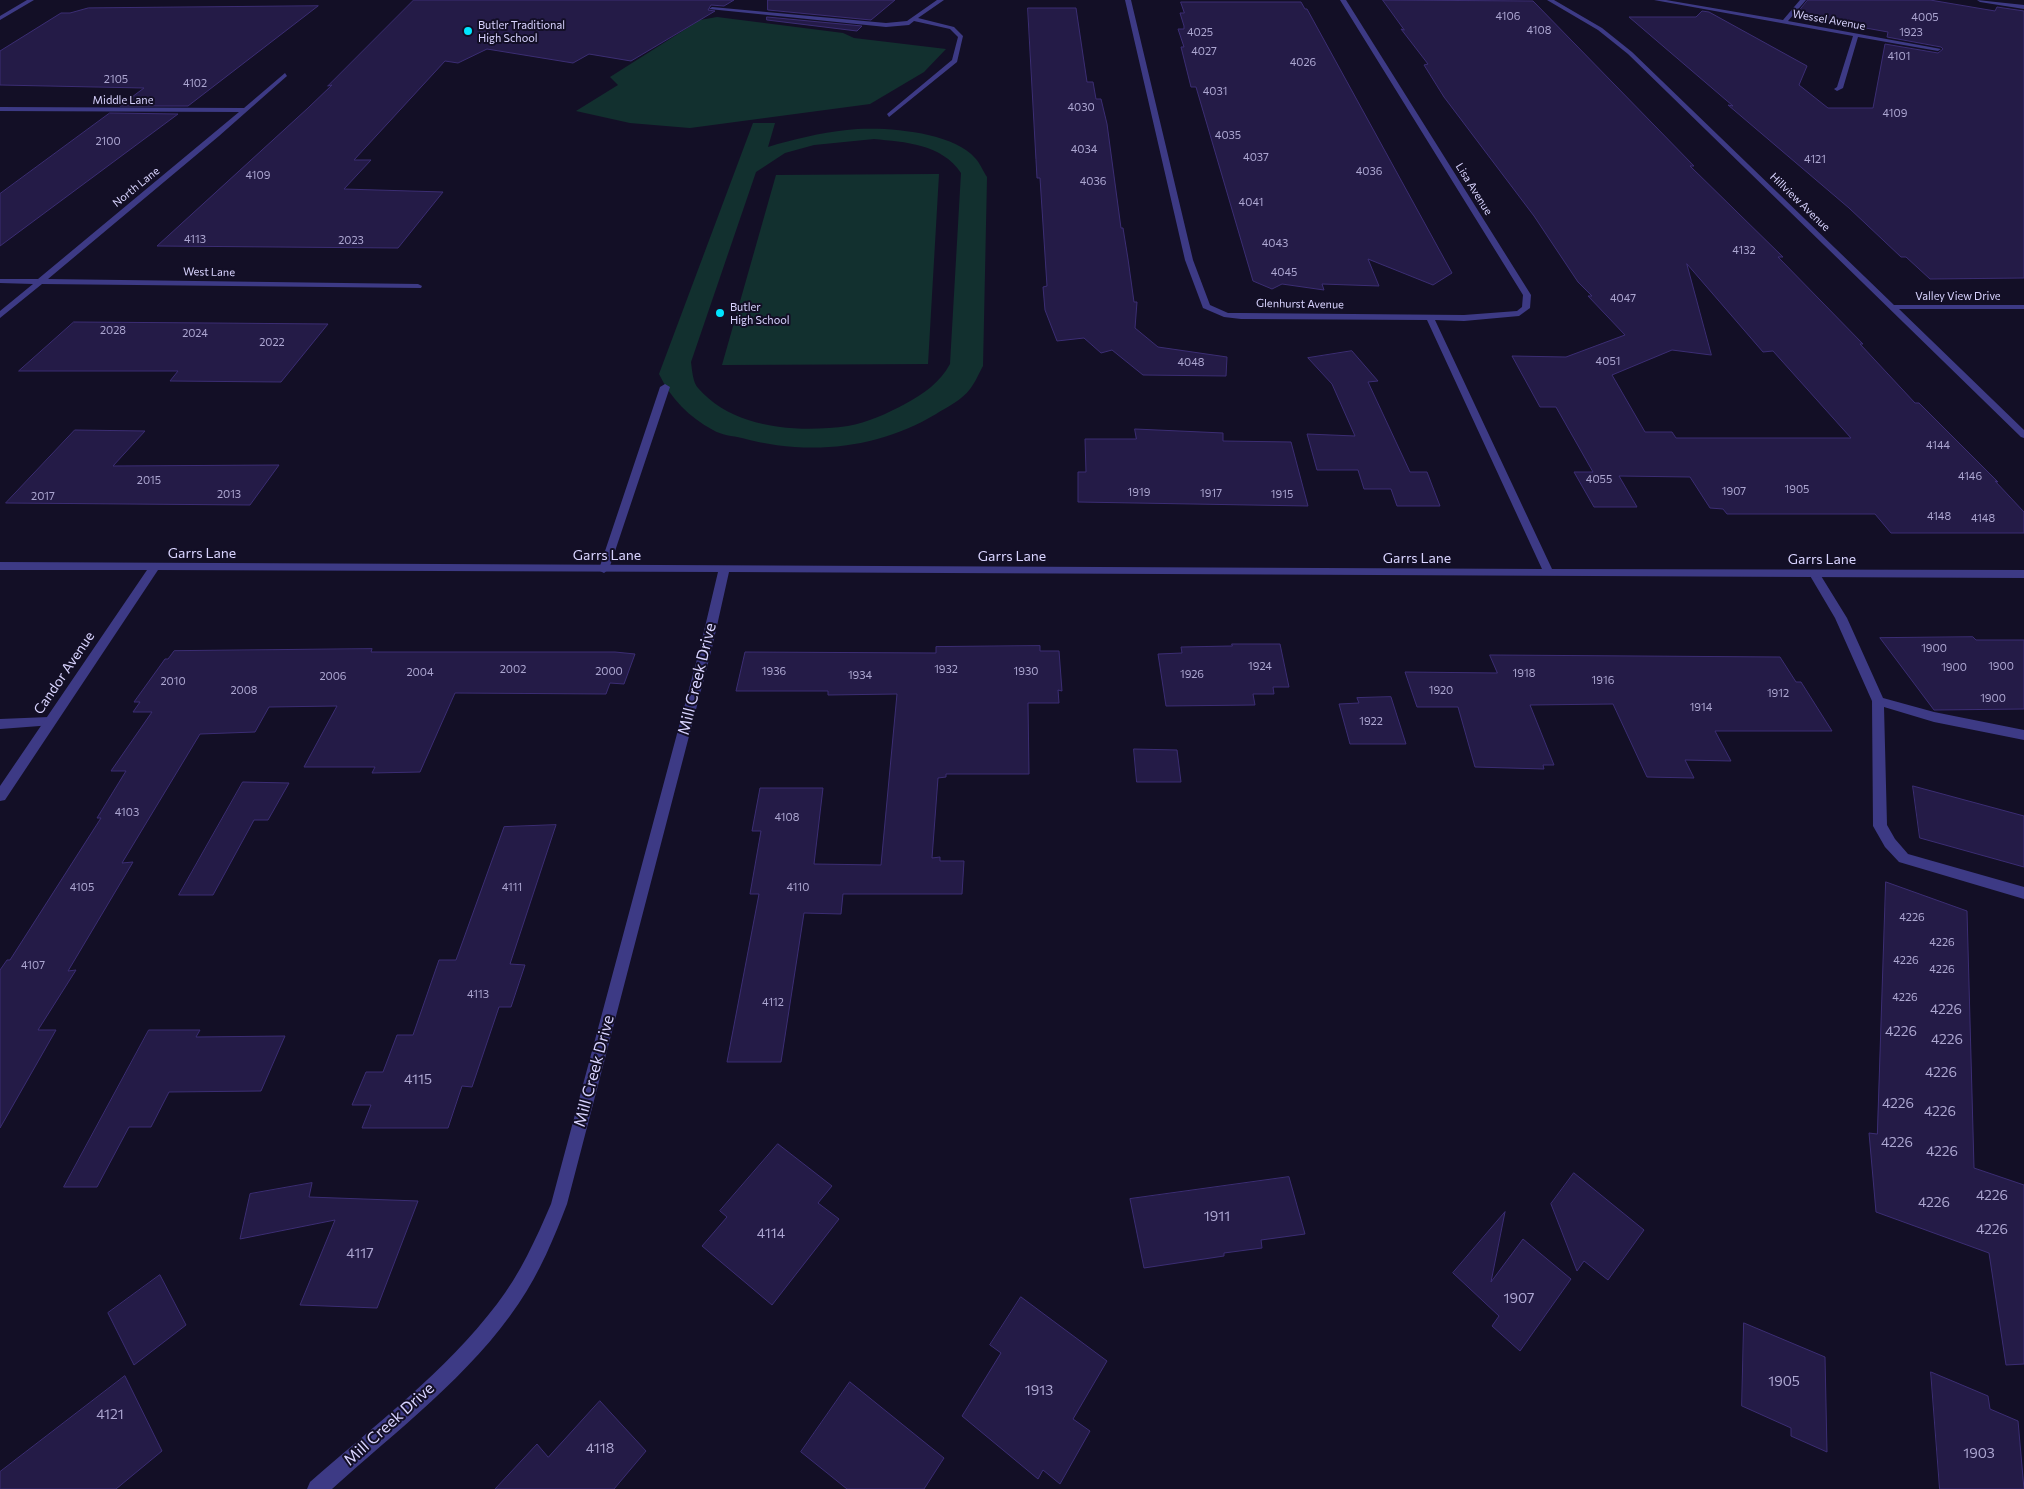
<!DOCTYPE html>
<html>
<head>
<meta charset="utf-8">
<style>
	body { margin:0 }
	canvas { display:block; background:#130f26 }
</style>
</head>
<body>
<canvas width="2024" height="1489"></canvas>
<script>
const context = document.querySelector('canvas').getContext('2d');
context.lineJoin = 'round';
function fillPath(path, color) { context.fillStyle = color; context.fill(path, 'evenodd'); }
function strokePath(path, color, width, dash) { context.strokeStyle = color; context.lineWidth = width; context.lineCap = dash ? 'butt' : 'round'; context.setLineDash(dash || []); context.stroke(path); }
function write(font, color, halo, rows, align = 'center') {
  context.font = font + ' Commissioner,sans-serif'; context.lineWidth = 4; context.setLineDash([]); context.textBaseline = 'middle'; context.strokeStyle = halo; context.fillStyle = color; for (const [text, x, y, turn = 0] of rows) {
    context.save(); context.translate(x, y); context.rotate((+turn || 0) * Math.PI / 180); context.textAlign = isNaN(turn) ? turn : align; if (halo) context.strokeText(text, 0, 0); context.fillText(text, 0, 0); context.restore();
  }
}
const green = new Path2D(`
	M717 17 843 33 854 38 946 49 924 72 870 104 690 128 630 123 576 111 618 85 610 77 700 20Z
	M753 123H775L768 147C794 139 820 133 847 130 880 126 952 131 975 158 980 163 983 171 987 177L983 366C979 373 975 383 970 389 962 400 947 407 936 414 878 449 808 456 742 438 733 436 721 435 713 430 689 417 671 399 659 374ZM874 139C905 142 942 144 961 173L950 364C940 383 923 394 905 404 888 413 867 423 848 426 799 433 733 429 698 388 693 383 692 370 691 362L756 172 785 153 814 145Z
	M939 174 928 364 722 365 776 175Z`);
const building = new Path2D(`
	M414 0H734L724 6 711 5 708 10 715 11 631 61 589 54 573 63 487 49 458 63 445 61 354 160H371L344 189 443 192 398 248 157 246 308 108 332 85 328 86Z
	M768 0H895L871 20 768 10Z
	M1383 0 1533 1 1694 166H1690L1783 257H1778L1863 344H1860L1915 403H1919L1998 482 1995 481 2024 512V533H1891L1875 514H1727L1723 509 1710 508 1690 477 1619 476 1637 507H1594L1574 472H1593L1556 407H1540L1512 356 1566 357 1625 335 1588 296H1592L1578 282 1534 216 1444 97 1424 65 1428 64 1401 29 1404 30ZM1687 264 1763 352 1773 351 1851 438H1676L1672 432H1645L1612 375 1672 350 1711 355Z
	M1808 0H1930L1995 11 1997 7 2024 11V278L1930 279 1906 257H1901L1849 208 1728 105 1733 106 1629 17H1696L1702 11 1709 12 1807 66 1799 85 1828 108H1873L1885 44 1938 53 1943 49 1941 47 1887 37 1888 32 1799 16V11Z
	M1181 2H1301L1305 9H1307L1452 273 1433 285 1368 259 1379 286 1322 284 1324 290 1282 284 1272 289 1253 281 1196 87H1191L1181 47H1184L1178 29H1184V26L1180 13H1184Z
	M318 6 188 106H120L144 88 0 85V51L61 13H70L88 8Z
	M1028 8H1076L1087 82H1093L1096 99H1101L1107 124 1121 228H1123L1128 259 1134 302H1137L1135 328 1158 347 1227 357 1226 376 1143 375 1112 350 1101 353 1084 338 1057 341 1045 310 1043 287 1047 286 1040 178H1037L1036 160Z
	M767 17 862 26 857 31 767 20Z
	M110 113 178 114 0 246V194Z
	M74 322 211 323 328 324 281 382 170 381 178 371H19Z
	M1352 351 1378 381 1368 382 1410 472H1427L1440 506H1397L1391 489H1364L1358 470H1317L1307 434 1355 436 1332 384 1308 358Z
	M1135 429 1223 433V441L1291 442 1308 506 1078 502V472H1086L1085 439H1136Z
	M75 430 145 431 113 466 279 465 250 505 6 503Z
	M1973 637 1976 640H2024V709L1934 710 1880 638Z
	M1232 644H1280L1289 687H1273L1274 694H1253L1255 705 1166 706 1158 654 1182 653 1181 647 1232 646Z
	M1040 646V651H1059L1062 691 1058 690 1059 703H1028L1029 774H946V777L938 778 932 858 940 857V861H964L962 894H843L841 914 804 913 781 1062H727L759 894H750L761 831H752L760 788H823L814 864 881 865 897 694 828 695V691H736L745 652 936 653V647Z
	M372 649 371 652H615L635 654 624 684 610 683 606 694 455 693 420 772 372 773 375 767H304L337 706 269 707 255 732 200 734 122 863 133 862 68 971 76 970 38 1030H56L0 1128V970L7 960H10L101 818H97L126 771H111L152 712H133L140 702H134L165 659H168L174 651Z
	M1490 655 1780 657 1796 682H1801L1832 731H1715L1731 761 1685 760 1694 778 1647 777 1613 704 1530 705 1554 765H1543L1544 769 1475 767 1458 707H1417L1405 672 1497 673Z
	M1391 697 1406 744H1350L1339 704 1359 703 1357 698Z
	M1134 749 1177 750 1181 782H1137Z
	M243 782 289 783 268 820H254L213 895H179Z
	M1913 786 2024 816V867L1920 838Z
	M556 825 510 964 525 965 511 1007H499L472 1087 462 1086 448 1128H362L371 1105H352L366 1072H383L397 1035H413L439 960H456L504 827Z
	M1886 882 1967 911 1974 1168 2024 1185V1364L2006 1365 1989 1253 1876 1212 1869 1133 1877 1134Z
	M149 1030H200L196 1037 285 1036 261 1091 169 1092 151 1127H129L97 1187H64Z
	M778 1144 832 1186 818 1203 839 1219 772 1305 702 1246 727 1217 720 1211Z
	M1574 1173 1644 1230 1608 1280 1584 1261 1577 1271 1551 1204Z
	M1289 1177 1305 1234 1261 1240 1262 1248 1224 1253V1256L1144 1268 1130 1199Z
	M312 1183 309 1197 418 1201 377 1308 300 1305 335 1220 240 1239 250 1194Z
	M1505 1212 1491 1282 1523 1239 1571 1279 1520 1351 1492 1326 1499 1316 1453 1273Z
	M160 1275 186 1325 134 1365 108 1313Z
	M1021 1297 1107 1361 1073 1419 1090 1431 1060 1484 1043 1470 1038 1479 962 1416 1001 1353 990 1345Z
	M1744 1323 1825 1357 1827 1452 1791 1436V1428L1742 1406Z
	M1931 1372 1988 1396 1990 1409 2018 1421 2024 1489H1940Z
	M125 1376 162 1451 116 1489H0V1472Z
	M850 1382 944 1458 924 1489H847L801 1452Z
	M600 1401 646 1451 614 1489H495L537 1444 548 1457Z`);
const lane = new Path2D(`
	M937 0H944L918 18 954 27 963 36 957 62 889 117 887 114 952 60 958 37 950 29 914 21 909 25 886 27 709 9 712 7 886 23 907 21Z
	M1977 0 2024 5V9L1980 2Z
	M665 384 670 387 609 569 604 573 600 571 599 569 660 387Z
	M1814 570 1818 571 1847 618 1883 698 1934 712 2024 730V740L1934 722 1884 707 1887 825 1895 839 1908 854 2024 887V899L1899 862 1885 847 1873 826 1872 701 1835 618 1809 574Z
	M49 717 55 722 53 725 0 729V719Z`);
const street = new Path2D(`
	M27 0H34L0 20V16Z
	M1125 0H1131L1193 260 1210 305 1228 313H1241L1464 315 1517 311 1522 307 1523 295 1340 0H1346L1531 295 1530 308 1519 316 1464 321 1435 320 1552 569 2024 570V578L729 572 712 648 567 1204C554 1238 540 1272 519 1303 471 1375 396 1431 332 1489H307L310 1482C374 1426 445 1372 497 1304 520 1274 536 1239 551 1204L700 648 718 572 158 570 5 800 0 801V786L147 570H0V562L1542 569 1427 320 1241 319 1224 317 1203 308 1185 260Z
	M1547 0H1554L1602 28 1632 52 1894 305H2024V309H1899L2024 430V438L2021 437 1628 54 1598 30Z
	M1654 0H1666L1783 20 1800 0H1806L1788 21 1941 49 1938 51 1858 37 1843 88 1837 91 1834 89 1837 87 1853 36Z
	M285 73 287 76 219 136 48 279 418 284 422 286 421 288 42 284 0 318V311L33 284 0 283V279H38L239 112 0 111V107L244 108Z`);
const markers = [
	[468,31,5,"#00e5ff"],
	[720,313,5,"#00e5ff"]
];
const numberNames = [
	["4106",1508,16],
	["4005",1925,17],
	["4108",1539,30],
	["4025",1200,32],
	["1923",1911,32],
	["4027",1204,51],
	["4101",1899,56],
	["4026",1303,62],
	["2105",116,79],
	["4102",195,83],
	["4031",1215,91],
	["4030",1081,107],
	["4109",1895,113],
	["4035",1228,135],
	["2100",108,141],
	["4034",1084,149],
	["4037",1256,157],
	["4121",1815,159],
	["4036",1369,171],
	["4109",258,175],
	["4036",1093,181],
	["4041",1251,202],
	["4113",195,239],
	["2023",351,240],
	["4043",1275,243],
	["4132",1744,250],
	["4045",1284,272],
	["4047",1623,298],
	["2028",113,330],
	["2024",195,333],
	["2022",272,342],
	["4051",1608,361],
	["4048",1191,362],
	["4144",1938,445],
	["4146",1970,476],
	["4055",1599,479],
	["2015",149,480],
	["1905",1797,489],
	["1907",1734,491],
	["1919",1139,492],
	["1917",1211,493],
	["2013",229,494],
	["1915",1282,494],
	["2017",43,496],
	["4148",1939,516],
	["4148",1983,518],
	["1900",1934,648],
	["1924",1260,666],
	["1900",2001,666],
	["1900",1954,667],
	["2002",513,669],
	["1932",946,669],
	["2000",609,671],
	["1936",774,671],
	["1930",1026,671],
	["2004",420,672],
	["1918",1524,673],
	["1926",1192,674],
	["1934",860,675],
	["2006",333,676],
	["1916",1603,680],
	["2010",173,681],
	["2008",244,690],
	["1920",1441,690],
	["1912",1778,693],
	["1900",1993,698],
	["1914",1701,707],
	["1922",1371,721],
	["4103",127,812],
	["4108",787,817],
	["4105",82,887],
	["4111",512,887],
	["4110",798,887],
	["4226",1912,917],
	["4226",1942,942],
	["4226",1906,960],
	["4107",33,965],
	["4226",1942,969],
	["4113",478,994],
	["4226",1905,997],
	["4112",773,1002]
];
const farStreetnames = [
	["Wessel Avenue",1829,20,10],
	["Middle Lane",123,100],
	["North Lane",136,187,-39],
	["Lisa Avenue",1474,189,58],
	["Hillview Avenue",1800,202,44],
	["West Lane",209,272,1],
	["Valley View Drive",1958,296],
	["Glenhurst Avenue",1300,304,1]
];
const farPoinames = [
	["Butler Traditional",478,25],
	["High School",478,38],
	["Butler",730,307],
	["High School",730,320]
];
const streetNames = [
	["Garrs Lane",202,553],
	["Garrs Lane",607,555],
	["Garrs Lane",1012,556],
	["Garrs Lane",1417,558],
	["Garrs Lane",1822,559],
	["Candor Avenue",64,673,-56]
];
const nearNumbernames = [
	["4226",1946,1009],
	["4226",1901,1031],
	["4226",1947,1039],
	["4226",1941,1072],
	["4115",418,1079],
	["4226",1898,1103],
	["4226",1940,1111],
	["4226",1897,1142],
	["4226",1942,1151],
	["4226",1992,1195],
	["4226",1934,1202],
	["1911",1217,1216],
	["4226",1992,1229],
	["4114",771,1233],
	["4117",360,1253],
	["1907",1519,1298],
	["1905",1784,1381],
	["1913",1039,1390],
	["4121",110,1414],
	["4118",600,1448],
	["1903",1979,1453]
];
const nearStreetnames = [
	["Mill Creek Drive",697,679,-76],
	["Mill Creek Drive",594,1071,-75],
	["Mill Creek Drive",389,1424,-42]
];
fillPath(green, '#12302f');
fillPath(building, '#241b47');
strokePath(building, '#3b2d73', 1);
fillPath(lane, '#3d3a85');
fillPath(street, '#3d3a85');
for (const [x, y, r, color] of markers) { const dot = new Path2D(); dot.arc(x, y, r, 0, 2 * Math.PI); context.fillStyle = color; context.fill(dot); strokePath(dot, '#130f26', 2); }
write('11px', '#aca6d1', null, numberNames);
write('11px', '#d9d4ff', '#130f26', farStreetnames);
write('11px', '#d9d4ff', '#130f26', farPoinames, 'left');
write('14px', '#d9d4ff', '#130f26', streetNames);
write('14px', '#aca6d1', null, nearNumbernames);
write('16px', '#d9d4ff', '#130f26', nearStreetnames);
</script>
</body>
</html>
